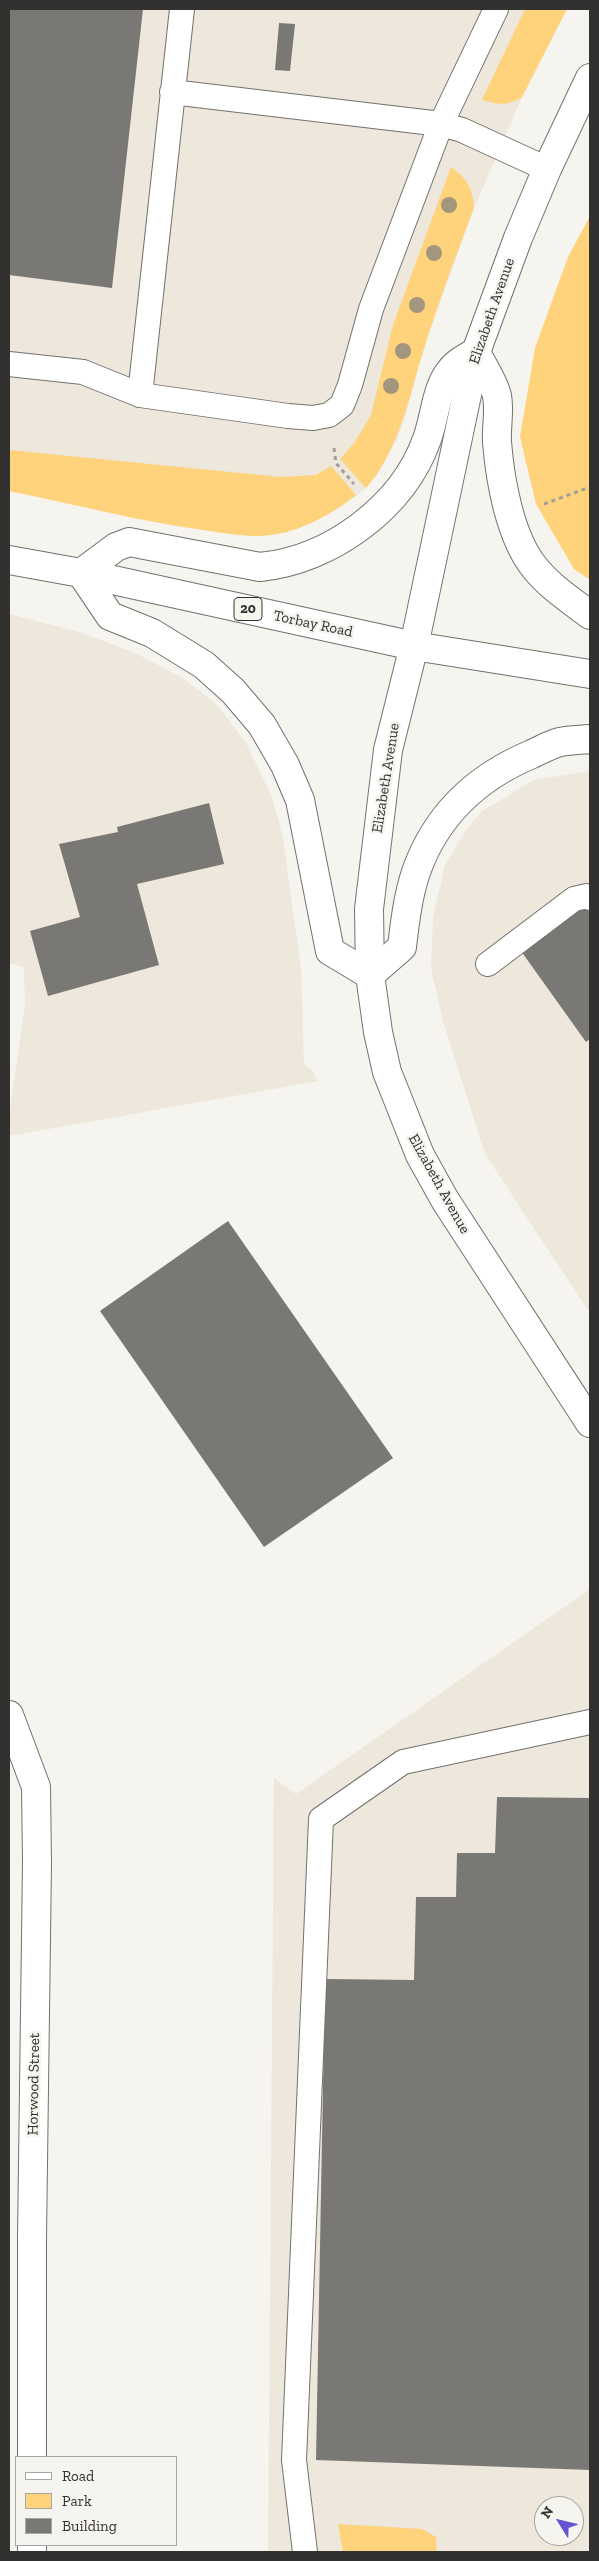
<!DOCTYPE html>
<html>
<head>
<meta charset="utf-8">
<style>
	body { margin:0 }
	#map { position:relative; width:599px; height:2561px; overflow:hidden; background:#f6f4ef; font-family:"Zilla Slab",serif }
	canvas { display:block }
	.frame { position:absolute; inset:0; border:10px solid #32312f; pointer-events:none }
	.legend { position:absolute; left:15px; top:2456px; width:162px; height:90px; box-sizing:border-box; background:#f6f4ef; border:1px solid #a8a6a2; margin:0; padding:6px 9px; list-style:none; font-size:15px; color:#32312f }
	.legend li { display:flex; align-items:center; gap:10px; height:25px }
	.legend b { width:25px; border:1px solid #a8a6a2 }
	.north { position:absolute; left:534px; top:2496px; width:50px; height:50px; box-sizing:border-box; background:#f6f4ef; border:1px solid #a8a6a2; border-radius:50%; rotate:306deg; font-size:14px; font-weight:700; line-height:20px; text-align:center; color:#32312f }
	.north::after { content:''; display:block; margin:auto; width:18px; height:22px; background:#6257d0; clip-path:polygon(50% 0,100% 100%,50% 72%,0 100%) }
</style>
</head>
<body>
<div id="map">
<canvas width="599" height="2561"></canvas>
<div class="frame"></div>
<ul class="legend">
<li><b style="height:6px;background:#fff"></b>Road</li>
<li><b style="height:14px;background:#fed37b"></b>Park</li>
<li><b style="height:14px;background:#7a7875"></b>Building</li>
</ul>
<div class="north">N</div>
</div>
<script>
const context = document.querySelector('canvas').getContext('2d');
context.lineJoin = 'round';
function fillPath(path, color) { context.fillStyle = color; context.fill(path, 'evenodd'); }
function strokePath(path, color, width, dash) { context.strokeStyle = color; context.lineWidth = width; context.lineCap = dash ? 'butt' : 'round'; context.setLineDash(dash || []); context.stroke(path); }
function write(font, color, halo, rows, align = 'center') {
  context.font = font + ' "Zilla Slab",serif'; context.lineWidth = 5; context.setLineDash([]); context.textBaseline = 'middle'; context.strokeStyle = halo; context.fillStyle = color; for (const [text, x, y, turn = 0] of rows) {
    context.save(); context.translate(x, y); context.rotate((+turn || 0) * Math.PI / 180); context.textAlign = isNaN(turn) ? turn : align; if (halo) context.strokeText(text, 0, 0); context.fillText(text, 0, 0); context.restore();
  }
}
const built = new Path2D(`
	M9 9H567L522 97 474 208 422 353 405 418 395 443 377 475 366 488 341 507 297 529 273 535 250 536 176 526 9 491Z
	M9 614 79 632 133 652 181 677 216 704 246 743 272 797 283 838 301 969 304 1064 312 1070 318 1081 9 1136V1117L25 1004 24 967 9 963Z
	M590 771V1313L485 1154 443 1021 431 968 433 918 445 865 466 830 482 811 534 780Z
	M590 1589V2552H268L274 1778 296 1794ZM544 2506H574V2536H544Z`);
const green = new Path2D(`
	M525 9H567L522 97C508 106 498 105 482 100Z
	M451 167C467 178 473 189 474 208 456 255 438 303 423 352 408 400 400 448 366 488L340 459 355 442 371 415 393 325Z
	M590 216V580L574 569 536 504 520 437 535 348 568 257Z
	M9 450 281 477 316 475 331 466 356 495C332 514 302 531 271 535 248 538 225 533 203 530 138 521 73 504 9 491Z
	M338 2524 422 2529 436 2537 437 2552H343Z`);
const building = new Path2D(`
	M9 9H143L112 288 9 275Z
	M279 23 295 24 290 71 275 70Z
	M209 803 224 864 137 884 159 965 48 996 30 931 80 917 59 844 118 832 117 827Z
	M584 905 590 913V1039L586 1042 521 951Z
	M228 1221 393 1458 264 1547 100 1311Z
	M497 1797 590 1798V2470L316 2460 325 1979 414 1980 416 1897H456L457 1853H495Z`);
const path = new Path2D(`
	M334 448 336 463 354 484
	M544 504 590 487`);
const service = new Path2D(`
	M172 92 441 124 462 130 547 169
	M9 364 83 372 140 395 288 416 313 418 329 415 342 405 350 385 371 309 441 124 496 9
	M140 395 182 9
	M488 964 574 899 587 896 590 898
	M305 2552 294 2460 321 1819 403 1762 590 1722`);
const minor = new Path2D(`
	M414 646 476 352 518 238 547 169 590 78
	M9 1715 36 1787 37 1862 32 2238V2457
	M32 2552V2545`);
const secondary = new Path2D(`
	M414 646 388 750 369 909 370 975 378 1032 387 1072 420 1155 445 1200 590 1423`);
const primary = new Path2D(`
	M9 560 81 573 414 646 590 674
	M81 573 110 616 152 633 204 665 233 691 262 725 285 765 300 800 330 951 370 975 402 947C405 921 408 896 416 872 436 815 477 777 532 754 541 750 551 744 560 742 570 740 580 740 590 739
	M81 573 116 547 129 542 260 567C331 560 403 507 427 439 435 418 436 387 451 370 457 362 467 357 476 352 482 365 494 382 497 396 500 411 496 427 497 442 500 480 510 538 535 568 550 587 572 601 590 615`);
const trees = [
	[449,205],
	[434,253],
	[417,305],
	[403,351],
	[391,386]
];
const shields = [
	[248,609,28]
];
const shieldNames = [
	["20",248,609]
];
const streetNames = [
	["Elizabeth Avenue",492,311,-71],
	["Torbay Road",313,624,12],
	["Elizabeth Avenue",386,778,-81],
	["Elizabeth Avenue",439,1184,61],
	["Horwood Street",34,2084,-89]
];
fillPath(built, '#ede7dc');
fillPath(green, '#fed37b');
fillPath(building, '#7a7875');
strokePath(service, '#73716e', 26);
strokePath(minor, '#73716e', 30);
strokePath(secondary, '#73716e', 30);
strokePath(primary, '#73716e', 30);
strokePath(path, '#9f9e9a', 3, [4, 4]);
strokePath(service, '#fff', 24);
strokePath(minor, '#fff', 28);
strokePath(secondary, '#fff', 28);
strokePath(primary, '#fff', 28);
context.fillStyle = '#a2967e';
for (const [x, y] of trees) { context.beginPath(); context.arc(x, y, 8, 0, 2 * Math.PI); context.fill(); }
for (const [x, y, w] of shields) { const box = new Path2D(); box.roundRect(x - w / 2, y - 11.5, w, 23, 4); context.fillStyle = '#f6f4ef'; context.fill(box); strokePath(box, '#32312f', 1); }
write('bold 14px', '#32312f', null, shieldNames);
write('15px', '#32312f', '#f6f4ef', streetNames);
</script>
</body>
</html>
